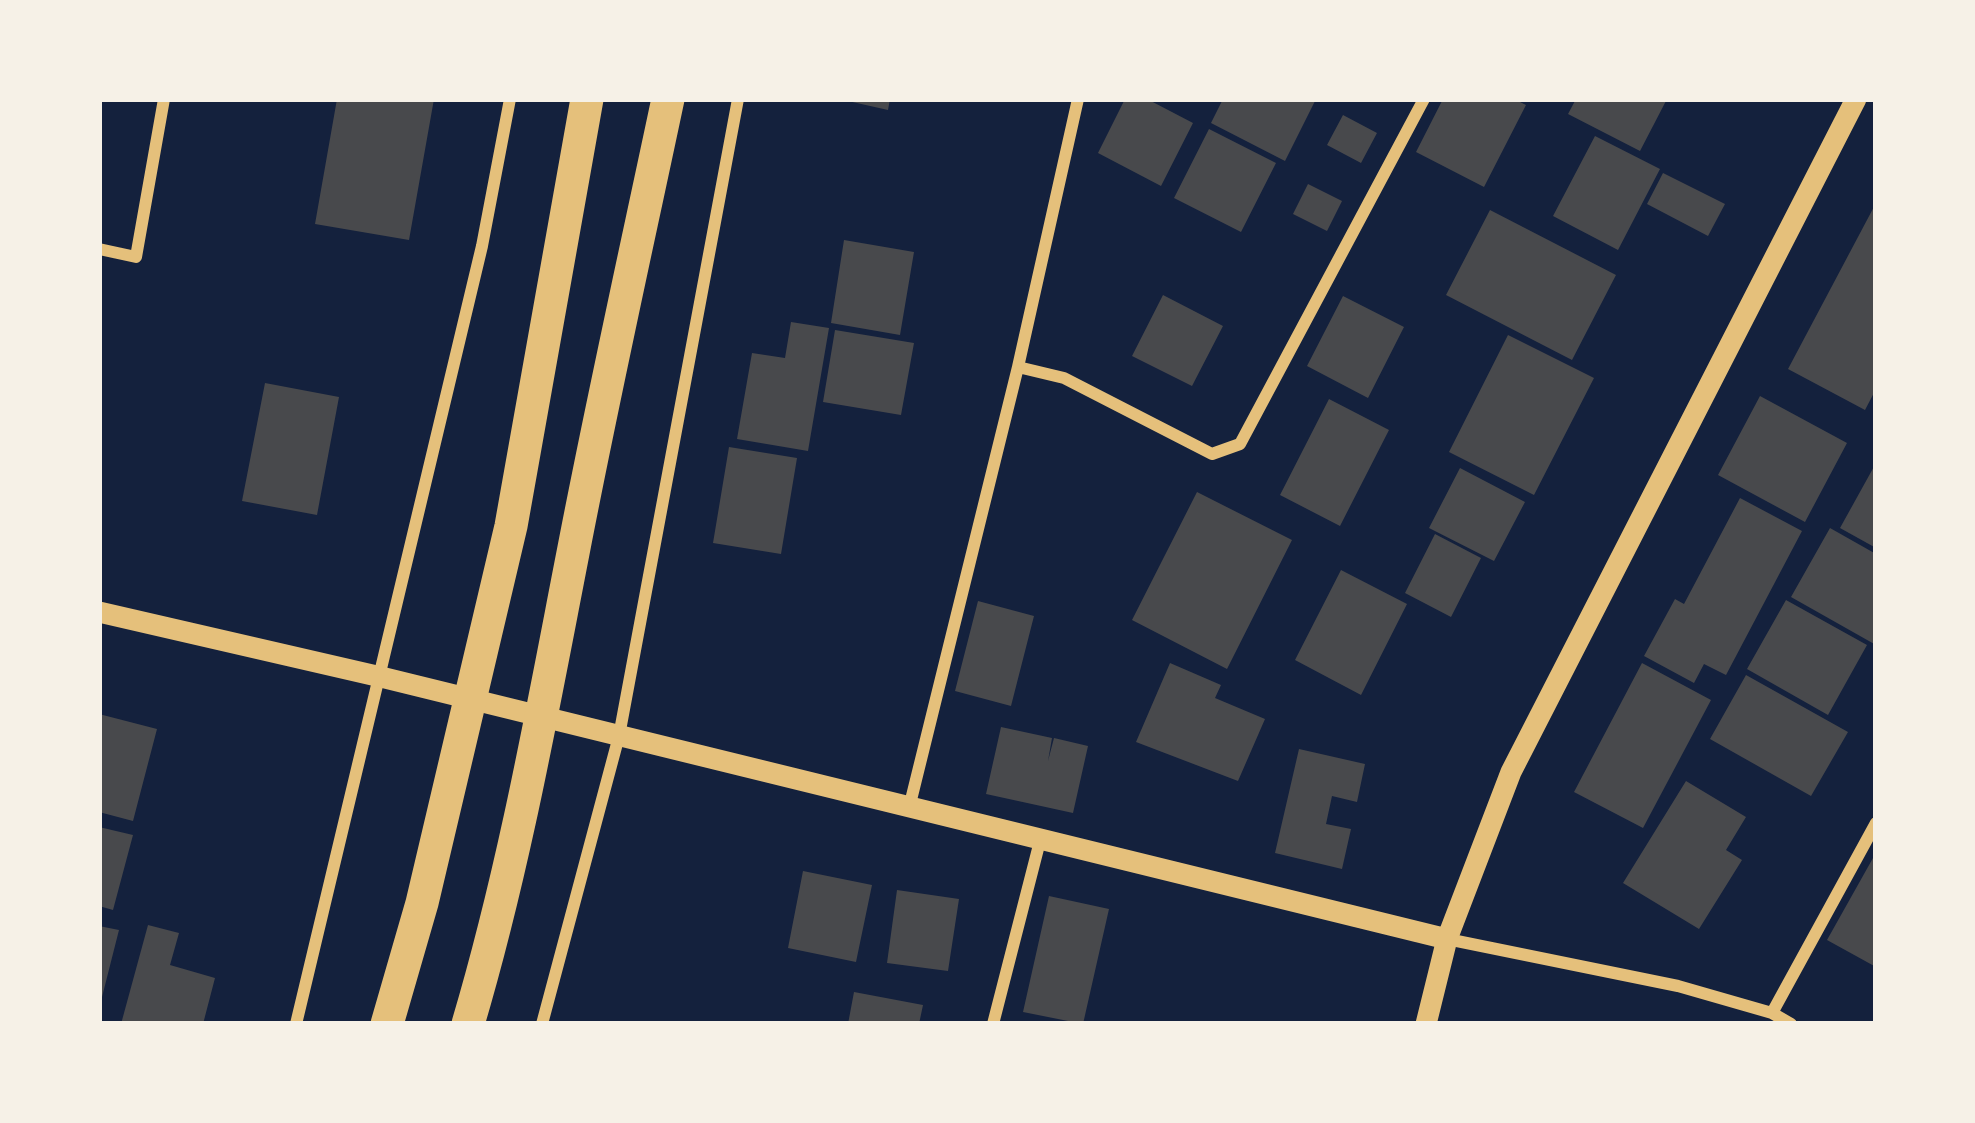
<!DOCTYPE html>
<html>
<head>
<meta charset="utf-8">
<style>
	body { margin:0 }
	#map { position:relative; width:1975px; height:1123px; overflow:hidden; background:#14213d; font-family:"Fira Sans",sans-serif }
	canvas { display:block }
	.frame { position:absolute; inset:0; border:102px solid #f6f1e7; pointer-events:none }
</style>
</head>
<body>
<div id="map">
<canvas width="1975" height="1123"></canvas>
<div class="frame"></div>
</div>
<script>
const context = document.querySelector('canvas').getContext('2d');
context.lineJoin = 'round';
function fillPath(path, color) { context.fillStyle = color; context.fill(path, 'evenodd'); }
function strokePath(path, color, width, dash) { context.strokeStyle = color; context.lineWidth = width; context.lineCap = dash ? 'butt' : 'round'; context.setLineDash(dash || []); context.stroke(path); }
const building = new Path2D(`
	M337 99H434L409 240 315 224Z
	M839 99H890L888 110Z
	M1125 99H1147L1193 123 1161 186 1098 153Z
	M1223 99H1316L1285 161 1211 123Z
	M1443 99H1514L1526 105 1484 187 1416 152Z
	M1576 99H1667L1640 151 1568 114Z
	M1343 115 1377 133 1361 163 1327 145Z
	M1209 129 1276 163 1241 232 1174 198Z
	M1595 136 1660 169 1618 250 1553 216Z
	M1663 173 1725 204 1708 236 1647 204Z
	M1308 184 1342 201 1327 231 1293 214Z
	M1876 203V389L1865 410 1788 369Z
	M1490 210 1616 275 1572 360 1446 295Z
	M844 240 914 252 900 335 831 323Z
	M1163 295 1223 326 1192 386 1132 356Z
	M1343 296 1404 327 1368 398 1307 366Z
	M791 322 829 328 808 451 737 439 752 353 785 358Z
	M835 330 914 343 901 415 823 402Z
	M1508 335 1594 378 1534 495 1449 452Z
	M265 383 339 397 317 515 242 501Z
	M1760 396 1847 443 1805 522 1718 475Z
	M1329 399 1389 430 1340 526 1280 495Z
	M729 447 797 458 781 554 713 543Z
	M1876 463V548L1840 528Z
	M1460 468 1525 502 1494 561 1429 528Z
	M1197 492 1292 540 1227 669 1132 620Z
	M1740 498 1802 531 1726 675 1704 664 1694 683 1644 656 1675 599 1684 604Z
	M1830 528 1876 554V645L1791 597Z
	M1435 534 1481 558 1451 617 1405 593Z
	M1341 570 1407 604 1361 695 1295 660Z
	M1786 600 1867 645 1828 715 1747 669Z
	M978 601 1034 616 1011 706 955 691Z
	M1170 663 1221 685 1215 698 1265 719 1238 781 1136 742Z
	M1642 663 1711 700 1643 828 1574 792Z
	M1746 675 1848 732 1811 796 1710 739Z
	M99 714 157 729 133 821 99 812Z
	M1001 727 1052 738 1048 761 1054 738 1088 746 1073 813 986 794Z
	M1299 749 1365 764 1357 802 1332 796 1326 824 1351 829 1342 869 1275 853Z
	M1686 781 1746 817 1726 850 1742 860 1699 929 1623 883Z
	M99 827 133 835 113 910 99 906Z
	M1873 858 1876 860V967L1827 940Z
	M803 871 872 885 856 962 788 948Z
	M897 890 959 899 948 971 887 963Z
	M1049 896 1109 909 1083 1024 1023 1012Z
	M148 925 179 933 170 965 215 978 203 1024 181 1021 180 1024H121Z
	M99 926 119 930 101 1001H99Z
	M854 992 923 1005 919 1024H848Z`);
const minor = new Path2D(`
	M99 249 136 257 164 99
	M1018 367 1064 378 1212 454 1240 444 1424 99
	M909 808 1018 367 1078 99
	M1447 939 1678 986 1772 1013 1791 1024
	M1772 1013 1876 823
	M296 1024 482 246 510 99
	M542 1024 619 736 738 99
	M993 1024 1040 841`);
const tertiary = new Path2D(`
	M99 612 381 677 1447 939
	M1426 1024 1447 939 1511 772 1856 99`);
const trunk = new Path2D(`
	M387 1024 422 903 511 526 587 99
	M468 1024C514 869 542 712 573 553 602 402 636 250 668 99`);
fillPath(building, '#48494c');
strokePath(minor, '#e5c07b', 12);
strokePath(tertiary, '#e5c07b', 21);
strokePath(trunk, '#e5c07b', 33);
</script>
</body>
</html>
